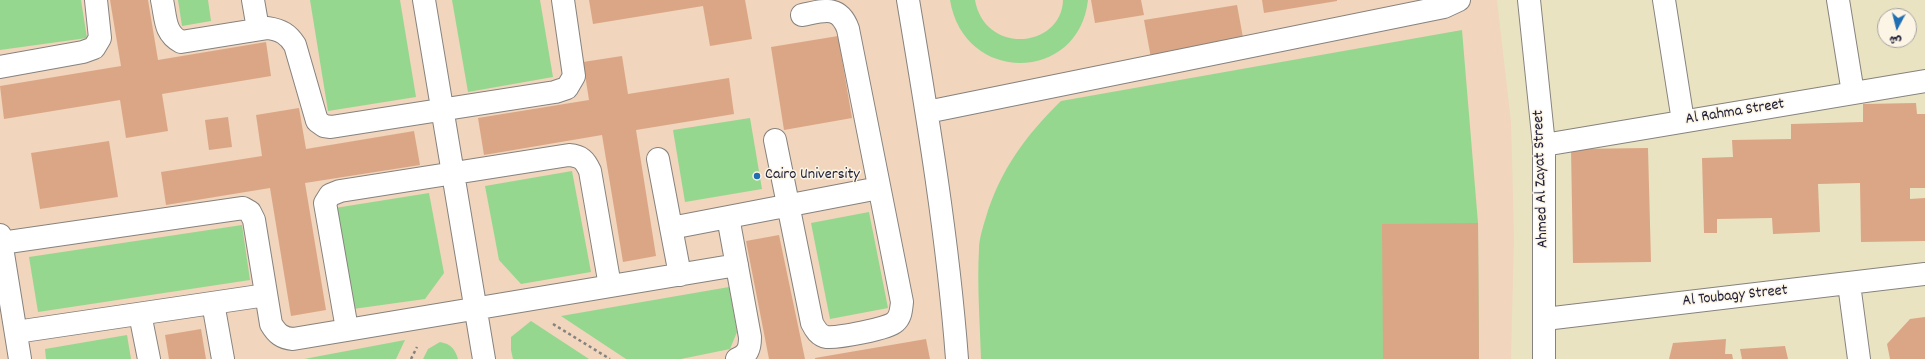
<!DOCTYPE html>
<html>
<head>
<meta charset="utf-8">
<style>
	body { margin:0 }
	#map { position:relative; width:1925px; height:359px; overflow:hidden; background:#eae3c2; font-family:Dekko,"Playpen Sans Arabic",sans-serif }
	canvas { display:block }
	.north { position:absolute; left:1877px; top:8px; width:40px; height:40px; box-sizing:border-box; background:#fcf5e5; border:1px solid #a5a1a1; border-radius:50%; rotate:187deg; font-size:11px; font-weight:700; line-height:16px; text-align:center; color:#22223b }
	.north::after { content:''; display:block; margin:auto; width:14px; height:18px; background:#1f6fb2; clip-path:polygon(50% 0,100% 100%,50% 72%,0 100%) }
</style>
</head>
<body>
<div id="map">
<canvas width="1925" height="359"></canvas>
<div class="north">ش</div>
</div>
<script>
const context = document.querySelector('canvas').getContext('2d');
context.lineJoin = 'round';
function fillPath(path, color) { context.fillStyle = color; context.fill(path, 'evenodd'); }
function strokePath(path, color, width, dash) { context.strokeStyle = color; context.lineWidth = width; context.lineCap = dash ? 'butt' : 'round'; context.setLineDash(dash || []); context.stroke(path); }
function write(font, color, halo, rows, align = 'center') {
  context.font = font + ' Dekko,sans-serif'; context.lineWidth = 3; context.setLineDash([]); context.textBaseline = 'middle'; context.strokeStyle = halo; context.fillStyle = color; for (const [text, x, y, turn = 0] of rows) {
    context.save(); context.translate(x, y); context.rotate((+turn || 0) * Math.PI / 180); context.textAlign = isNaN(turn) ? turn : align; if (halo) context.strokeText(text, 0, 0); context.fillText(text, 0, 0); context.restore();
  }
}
const built = new Path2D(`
	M0 0H1497L1511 122 1512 157 1514 238 1511 359H0Z`);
const green = new Path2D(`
	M0 0H81L87 38 0 50Z
	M178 0H208L211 21 182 26Z
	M310 0H400L416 97 328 111Z
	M452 0H540L553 77 468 92Z
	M950 0H975C985 56 1062 48 1063 0H1088C1079 83 964 85 950 0Z
	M1462 30 1478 223 1479 359H981C980 323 977 286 979 249 979 239 983 227 986 217 1000 170 1027 134 1061 101Z
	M750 118 762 189 685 202 673 130Z
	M572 171 591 272 521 284 499 260 485 186Z
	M429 193 444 273 425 299 353 309 335 208Z
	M869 212 888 308 830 319 811 223Z
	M242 225 250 280 38 312 29 257Z
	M729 287 737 332 730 349 681 359H626L561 316Z
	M531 321 589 359H513L511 350V337Z
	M127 335 131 359H46L45 349Z
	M405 340 396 359H304Z
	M440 342C451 344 455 349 458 359H423L428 349Z`);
const building = new Path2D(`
	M110 0H148L158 60 266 42 271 76 162 94 168 131 126 138 120 100 4 119 0 86 121 66Z
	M589 0H745L752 39 710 46 703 6 593 24Z
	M1091 0H1141L1144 15 1095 23Z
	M1262 0H1337V1L1264 13Z
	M1237 5 1244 43 1151 58 1144 20Z
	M838 36 852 118 784 130 771 47Z
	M622 56 628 94 729 78 734 114 636 130 656 256 623 262 602 135 484 155 478 118 589 100 583 62Z
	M1916 103 1917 114H1925V188H1910V199L1925 198V241L1861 242 1860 183 1818 184 1820 232 1773 234 1772 218 1717 219V233H1704L1702 158 1733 157 1732 140 1791 139V124L1863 122V104Z
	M299 108 306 149 414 131 420 165 305 183 326 310 291 316 270 188 166 205 161 172 262 156 256 115Z
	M228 117 232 147 209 150 205 120Z
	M109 141 118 197 40 209 31 153Z
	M1648 148 1651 262 1573 263 1571 149Z
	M1478 223 1479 359H1383L1382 224Z
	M779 235 805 359H769L746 241Z
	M1925 317V359H1890L1887 344 1910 319Z
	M201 329 206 359H169L165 335Z
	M926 339 930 359H815V358Z
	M1726 339 1725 354H1732L1733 359H1669L1673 343Z
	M1785 346 1788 359H1742L1740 349Z`);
const path = new Path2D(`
	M553 324 610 359
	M411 359 417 347`);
const minor = new Path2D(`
	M162 0C166 18 164 33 181 42L268 28C281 30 288 34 295 45L317 121 324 126 331 127 555 92 567 88 574 76 563 0
	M253 0 258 29
	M424 0 484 359
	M908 0C928 119 948 239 957 359
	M1529 0 1544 145V359
	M1664 0 1683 121
	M1838 0 1853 93
	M0 67 83 52 94 48 100 38 96 0
	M927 112 1444 7 1459 0
	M775 140 812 323C815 329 819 336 827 337 837 338 888 329 895 322 901 317 901 310 902 302L848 29C839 4 823 11 802 15
	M1544 145 1925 81
	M658 159 680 275
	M728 217 750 337C750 348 748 355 737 359
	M671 228 879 188
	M0 235 20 359
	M1 243 243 208 250 212 254 220 271 324C277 334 282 338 293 339L737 265
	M1849 284 1859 359
	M213 303 223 359
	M140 314 149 359
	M1545 319 1925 274
	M347 329 325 203 330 195 340 191 569 155C581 156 585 160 590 171L610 286
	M16 332 266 295`);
const markers = [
	[757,176,4,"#1f6fb2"]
];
const streetNames = [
	["Al Rahma Street",1735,113,-9],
	["Ahmed Al Zayat Street",1542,179,-92],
	["Al Toubagy Street",1735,297,-6]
];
const poiNames = [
	["Cairo University",765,176]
];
fillPath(built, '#f1d5bd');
fillPath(green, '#96d78f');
fillPath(building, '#dba685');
strokePath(minor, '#86827e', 24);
strokePath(path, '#86827e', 2.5, [3, 3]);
strokePath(minor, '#fff', 22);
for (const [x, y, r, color] of markers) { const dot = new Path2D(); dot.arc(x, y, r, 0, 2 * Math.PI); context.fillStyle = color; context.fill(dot); strokePath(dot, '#fcf5e5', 1.5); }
write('16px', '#22223b', '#fcf5e5', streetNames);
write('16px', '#22223b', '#fcf5e5', poiNames, 'left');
</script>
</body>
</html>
